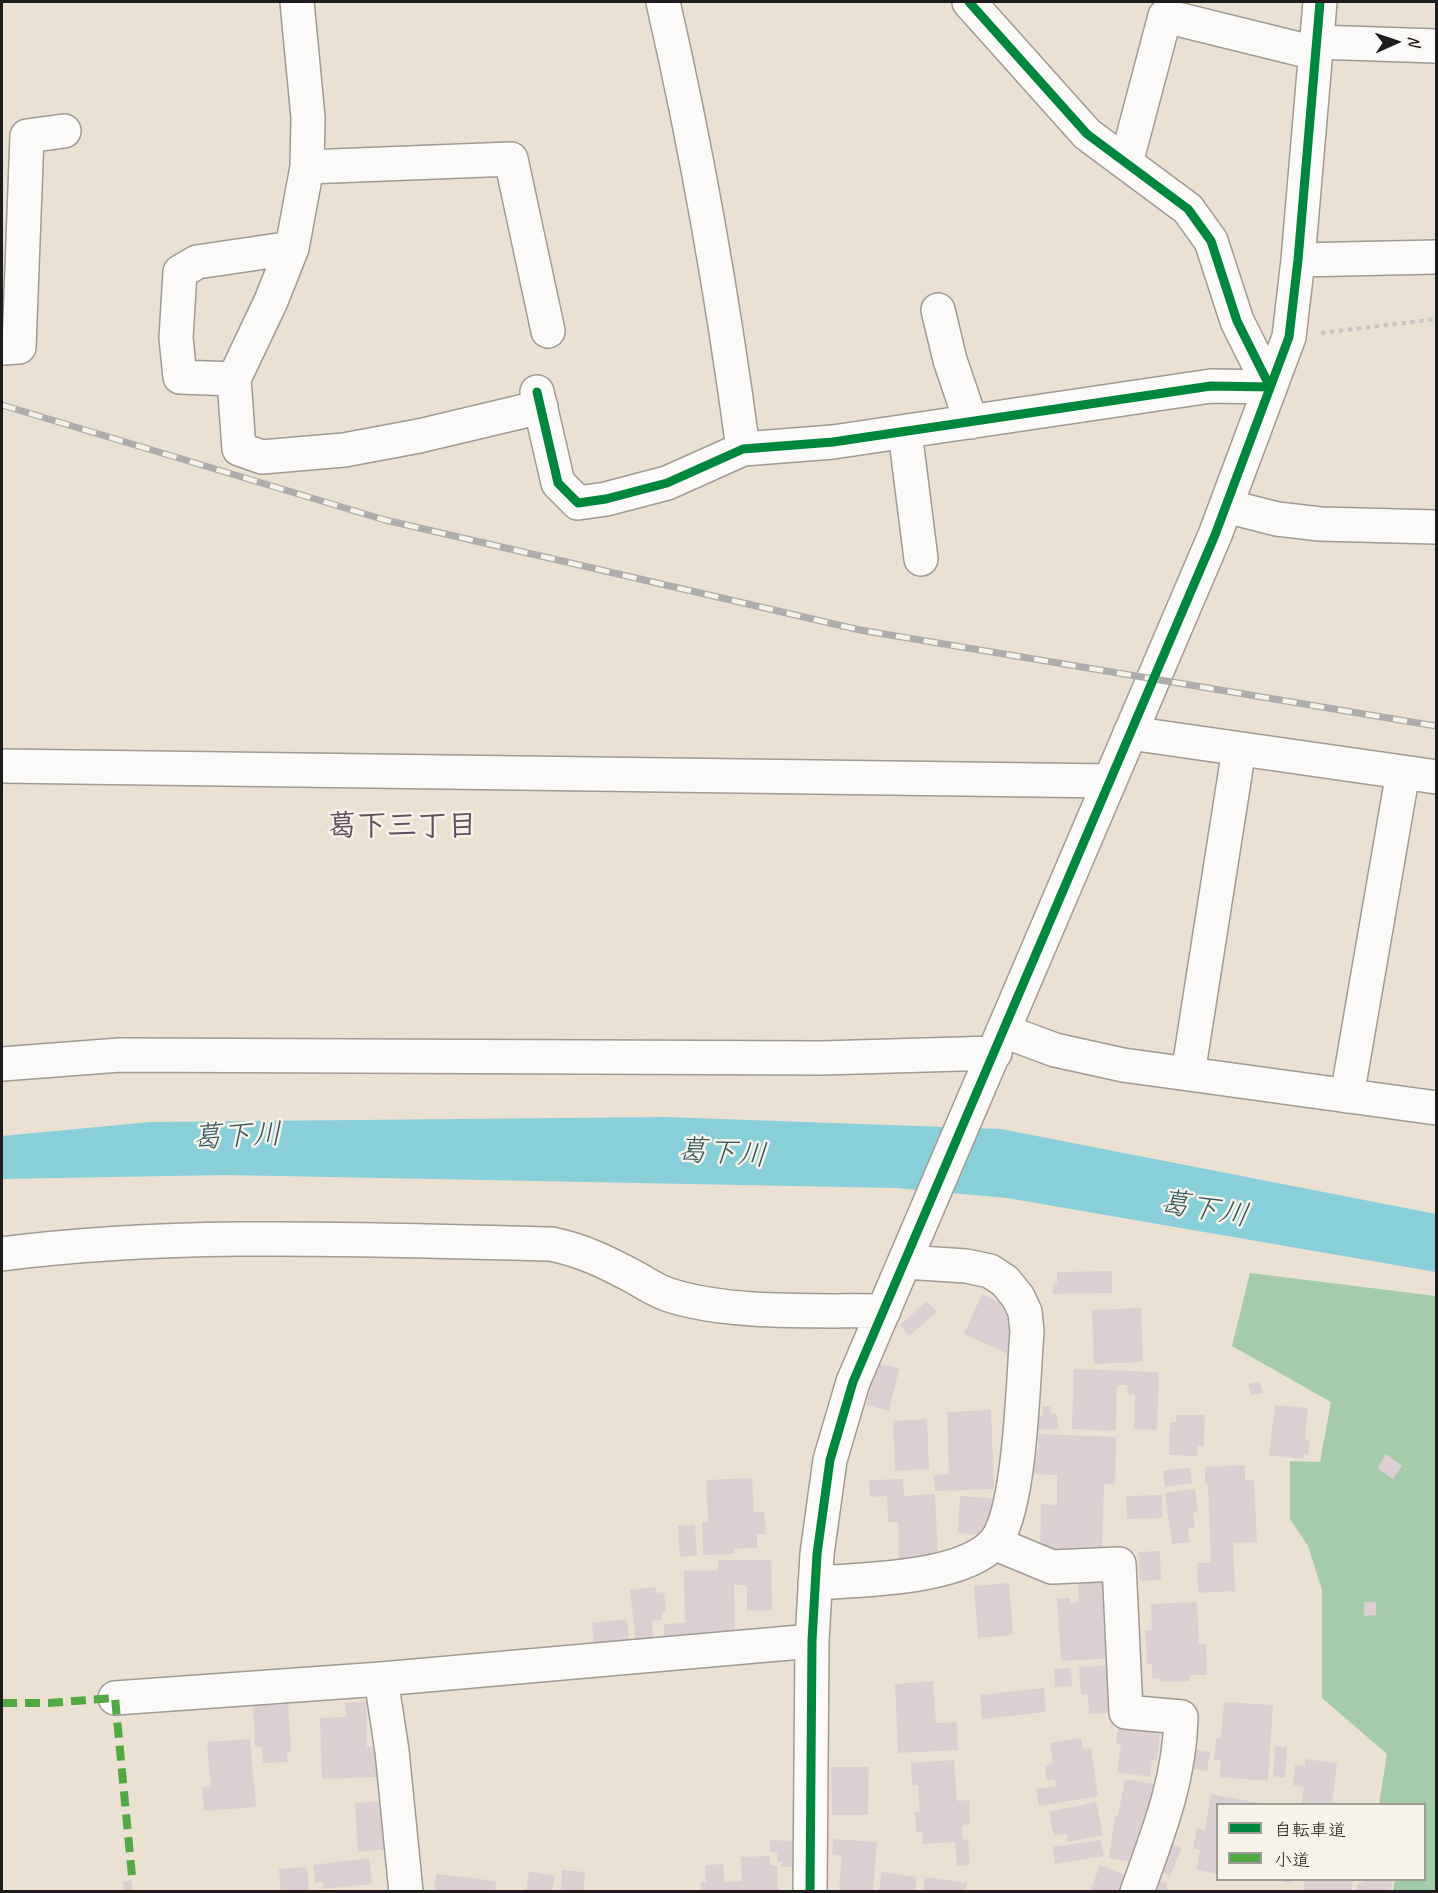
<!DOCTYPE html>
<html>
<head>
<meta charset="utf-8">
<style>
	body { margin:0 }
	#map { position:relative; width:1438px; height:1893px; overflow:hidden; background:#eae1d3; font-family:Caveat,"Klee One",sans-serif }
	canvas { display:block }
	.frame { position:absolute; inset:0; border:3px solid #1c1c1c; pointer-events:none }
	.legend { position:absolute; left:1216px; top:1803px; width:210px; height:78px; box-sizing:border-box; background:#f7f3e8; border:2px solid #9f9d96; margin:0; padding:8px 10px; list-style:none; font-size:18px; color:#1c1c1c }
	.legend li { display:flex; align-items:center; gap:12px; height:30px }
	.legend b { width:30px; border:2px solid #9f9d96 }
	.north { position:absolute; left:1366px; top:12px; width:60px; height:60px; -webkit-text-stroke:4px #f7f3e8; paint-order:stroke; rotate:87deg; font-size:16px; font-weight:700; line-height:24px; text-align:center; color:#1c1c1c }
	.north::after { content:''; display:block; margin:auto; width:21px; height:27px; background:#1c1c1c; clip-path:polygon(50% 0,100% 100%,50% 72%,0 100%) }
</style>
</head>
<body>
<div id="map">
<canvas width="1438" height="1893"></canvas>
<div class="frame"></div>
<ul class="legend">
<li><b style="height:8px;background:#00873e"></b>自転車道</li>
<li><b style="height:8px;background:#52a943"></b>小道</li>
</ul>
<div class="north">N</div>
</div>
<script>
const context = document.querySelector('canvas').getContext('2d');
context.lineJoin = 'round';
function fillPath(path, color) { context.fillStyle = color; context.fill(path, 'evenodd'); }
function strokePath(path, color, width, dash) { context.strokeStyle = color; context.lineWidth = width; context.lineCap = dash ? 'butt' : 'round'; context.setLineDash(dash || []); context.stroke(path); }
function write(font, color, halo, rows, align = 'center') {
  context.font = font + ' Caveat,"Klee One",sans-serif'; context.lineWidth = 5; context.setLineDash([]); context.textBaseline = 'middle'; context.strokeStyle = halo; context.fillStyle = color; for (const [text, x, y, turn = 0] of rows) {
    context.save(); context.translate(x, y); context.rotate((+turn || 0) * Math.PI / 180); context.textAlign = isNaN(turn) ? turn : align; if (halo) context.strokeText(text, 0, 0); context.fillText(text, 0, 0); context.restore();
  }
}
const forest = new Path2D(`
	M1250 1273 1436 1296V1891H1393L1395 1880H1424V1804H1379L1387 1754 1322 1698V1590L1308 1546 1290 1519V1461L1320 1462 1331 1402 1232 1346Z`);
const water = new Path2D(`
	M665 1117 1001 1129 1436 1214V1272L1007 1198 896 1188 226 1175 2 1179V1136L150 1122Z`);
const building = new Path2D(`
	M1112 1271V1293L1053 1294V1283L1057 1284V1272Z
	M982 1294 1012 1308 1008 1316 1018 1320V1333L1008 1354 964 1334Z
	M927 1301 937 1312 909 1336 900 1325Z
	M1141 1308 1143 1362 1094 1364 1092 1310Z
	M876 1363 899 1368 889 1411 866 1405Z
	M1074 1369 1159 1372 1157 1430 1134 1429 1135 1395 1127 1394 1128 1385H1117L1116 1431 1072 1429Z
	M1260 1382 1263 1393 1251 1395 1248 1384Z
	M1275 1405 1308 1408 1305 1439 1310 1440 1308 1455 1304 1454 1303 1459 1269 1455Z
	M1050 1406 1051 1414H1057L1058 1429 1034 1430V1416H1043L1042 1407Z
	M991 1410 994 1489 935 1491 934 1475 949 1474 947 1412Z
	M1176 1415H1205L1204 1446H1198L1197 1456 1169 1455 1170 1422H1176Z
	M927 1419 929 1469 895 1471 893 1421Z
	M1039 1434 1116 1437 1115 1485 1104 1484 1102 1548H1096V1554L1040 1552 1041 1504 1057 1505V1475L1028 1474V1451L1038 1452Z
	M1386 1454 1402 1466 1393 1479 1377 1468Z
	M1245 1465V1480H1254L1257 1542 1233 1543 1235 1591 1198 1593 1197 1563H1211L1208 1484H1205V1467Z
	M1190 1467 1192 1483 1165 1487 1163 1471Z
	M752 1478 754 1512H764L766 1534H757V1548L734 1549 735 1554 703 1555 702 1522H708L706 1480Z
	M903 1479 904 1496 935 1494 938 1557 899 1559 898 1522H888L887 1496 870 1497 869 1480Z
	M1195 1489 1198 1511 1193 1512 1195 1527 1188 1528 1190 1542 1172 1544 1165 1493Z
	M1162 1495V1518L1127 1519 1126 1496Z
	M960 1496 1002 1499 995 1536 958 1533Z
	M695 1525 697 1555 680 1557 678 1526Z
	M1160 1551 1161 1580 1140 1581 1138 1552Z
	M718 1560H771L772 1610 747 1611V1585H734L735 1631 723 1632V1640L664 1641V1624L685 1623 684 1571 718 1570Z
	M1118 1574 1120 1658 1061 1661 1057 1599 1070 1598V1603L1079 1602 1077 1576Z
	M1009 1583 1013 1635 978 1638 974 1586Z
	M656 1587 657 1593 664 1592 666 1612 661 1613 662 1620 652 1621 654 1643 636 1645 630 1590Z
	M1197 1602 1199 1644H1206L1207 1675H1190V1681L1159 1682V1678H1152V1664H1147L1145 1630H1152L1151 1604Z
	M1364 1602H1376V1615L1364 1616Z
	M627 1619 629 1641 594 1645 592 1623Z
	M1117 1665 1120 1712 1089 1714 1088 1694 1081 1695 1079 1667Z
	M1071 1668 1072 1686 1055 1687 1054 1669Z
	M933 1681 936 1723 957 1722 958 1750 898 1753 895 1684Z
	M1044 1688 1046 1712 982 1719 980 1695Z
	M288 1700 291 1752H287L288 1762 263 1763 262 1747H255L253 1704Z
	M366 1702 367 1747H377L378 1777 322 1779 320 1718 346 1717 345 1703Z
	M1224 1702 1273 1705 1268 1781 1220 1777 1221 1760H1214L1216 1738H1221Z
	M1119 1721 1161 1726 1157 1761 1152 1760 1150 1777 1117 1772 1121 1744 1116 1743Z
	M1081 1738 1083 1749 1091 1748 1098 1796 1039 1806 1036 1789 1056 1786 1055 1779 1047 1780 1045 1766 1053 1764 1050 1743Z
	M250 1739 256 1807 204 1811 202 1787H211L207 1742Z
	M1275 1746 1287 1747 1285 1778 1273 1776Z
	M1190 1749 1210 1752 1207 1771 1187 1768Z
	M1305 1759 1337 1763 1332 1804H1301L1304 1787 1293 1785 1295 1765 1305 1766Z
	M954 1760 957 1801 969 1800 970 1824 962 1825 963 1840 968 1839 970 1865 957 1866 955 1842 923 1844 922 1831 916 1832 915 1812H920L918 1785H912L911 1763Z
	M831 1767H869L868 1815H832Z
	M1125 1779 1154 1784 1148 1822 1144 1821 1137 1863 1109 1858 1115 1816H1118Z
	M1211 1794 1258 1803 1218 1804V1874L1196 1870 1200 1850 1193 1848 1197 1828 1205 1830Z
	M387 1801 390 1849 358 1852 355 1803Z
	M1096 1802 1103 1835 1068 1842 1067 1834 1054 1836 1049 1812Z
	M833 1839 877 1842 873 1892H839L842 1856 832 1855Z
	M770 1840 796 1841 795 1867H781L782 1862H777V1853L770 1852Z
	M1101 1840 1104 1856 1055 1864 1053 1847Z
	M1166 1841 1182 1848 1170 1876 1154 1869Z
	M770 1856V1865L777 1866 778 1892H701V1882H706L705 1865 723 1864 724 1882 742 1881 741 1857Z
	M369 1858 372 1884 324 1889 323 1882 315 1883 313 1865Z
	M1100 1865 1130 1877 1125 1892H1090Z
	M307 1867 309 1892H281L279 1869Z
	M562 1870 585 1872 583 1892H561Z
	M529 1871 555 1876 552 1892H526Z
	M881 1872 917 1877 915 1892H879Z
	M436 1874 496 1881 495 1892H434Z
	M925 1877 967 1883 966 1892H923Z
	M131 1880 133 1892H124L123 1882Z
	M1276 1880H1291L1290 1883Z
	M1305 1880H1353L1351 1892H1303Z
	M1363 1880H1393L1390 1892H1356L1358 1883H1362Z
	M1153 1881 1167 1883V1892H1146Z`);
const path = new Path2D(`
	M1321 333 1436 319`);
const minor = new Path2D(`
	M297 2 308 117 307 167 292 248 271 301 234 379 239 449 262 457 344 450 419 436 541 407
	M663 2C697 150 723 299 743 449
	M1316 42 1436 46
	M1126 163 1165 16 1315 53
	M307 167 511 159 548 331
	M1298 260 1436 257
	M938 310 950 360 971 422
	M2 348 19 347 27 136 64 131
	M234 379 180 377 176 338 180 272 197 262 292 248
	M537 392 558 483 578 503 606 499 667 483 743 449 833 442 1211 386 1270 387 1237 321 1211 241 1188 209 1087 134 969 2
	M905 432 921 559
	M1226 506 1277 519 1320 524 1436 527
	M1130 733 1436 777
	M2 766 1110 781
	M1004 1031 1055 1050 1123 1065 1436 1108
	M2 1064 120 1055 822 1058 995 1053
	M1188 1074 1239 749
	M1347 1096 1403 772
	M2 1254C183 1231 368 1240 551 1244 582 1250 608 1263 636 1278 646 1284 657 1291 669 1295 731 1315 818 1310 884 1311
	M994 1543 1052 1567 1119 1564 1126 1712 1181 1717C1180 1779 1158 1834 1137 1892
	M815 1583C861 1580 964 1579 995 1542 1021 1510 1023 1377 1027 1332L1025 1312 1018 1297 1005 1281 990 1271 966 1266 905 1262
	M381 1679 392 1751 406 1892
	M115 1698 381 1679 812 1641
	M810 1892 812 1641 817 1554 830 1460 853 1382 1215 535 1289 337 1298 260 1320 2`);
const rail = new Path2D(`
	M2 405 385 520 860 630 1436 726`);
const quiet = new Path2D(`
	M2 1703H49L115 1698 132 1876`);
const cycleway = new Path2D(`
	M537 392 558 483 578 503 606 499 667 483 743 449 833 442 1211 386 1270 387 1237 321 1211 241 1188 209 1087 134 969 2
	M810 1892 812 1641 817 1554 830 1460 853 1382 1215 535 1289 337 1298 260 1320 2`);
const neighbourhoodNames = [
	["葛下三丁目",402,827]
];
const waterNames = [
	["葛下川",237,1137,-2],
	["葛下川",722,1154,4],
	["葛下川",1204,1210,10]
];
fillPath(forest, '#a4cca8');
fillPath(water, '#89cfda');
fillPath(building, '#dccfd1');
strokePath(minor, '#9f9b93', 36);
strokePath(path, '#c6c5c2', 4, [4.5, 4.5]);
strokePath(minor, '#fcfaf8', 33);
strokePath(rail, '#aeadab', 7);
strokePath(rail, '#f7f3e8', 4.5, [14]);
strokePath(quiet, '#52a943', 8, [15, 8]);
strokePath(cycleway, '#00873e', 9);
write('bold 30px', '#60505f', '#f7f3e8', neighbourhoodNames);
write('italic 30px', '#345860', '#f7f3e8', waterNames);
</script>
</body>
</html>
